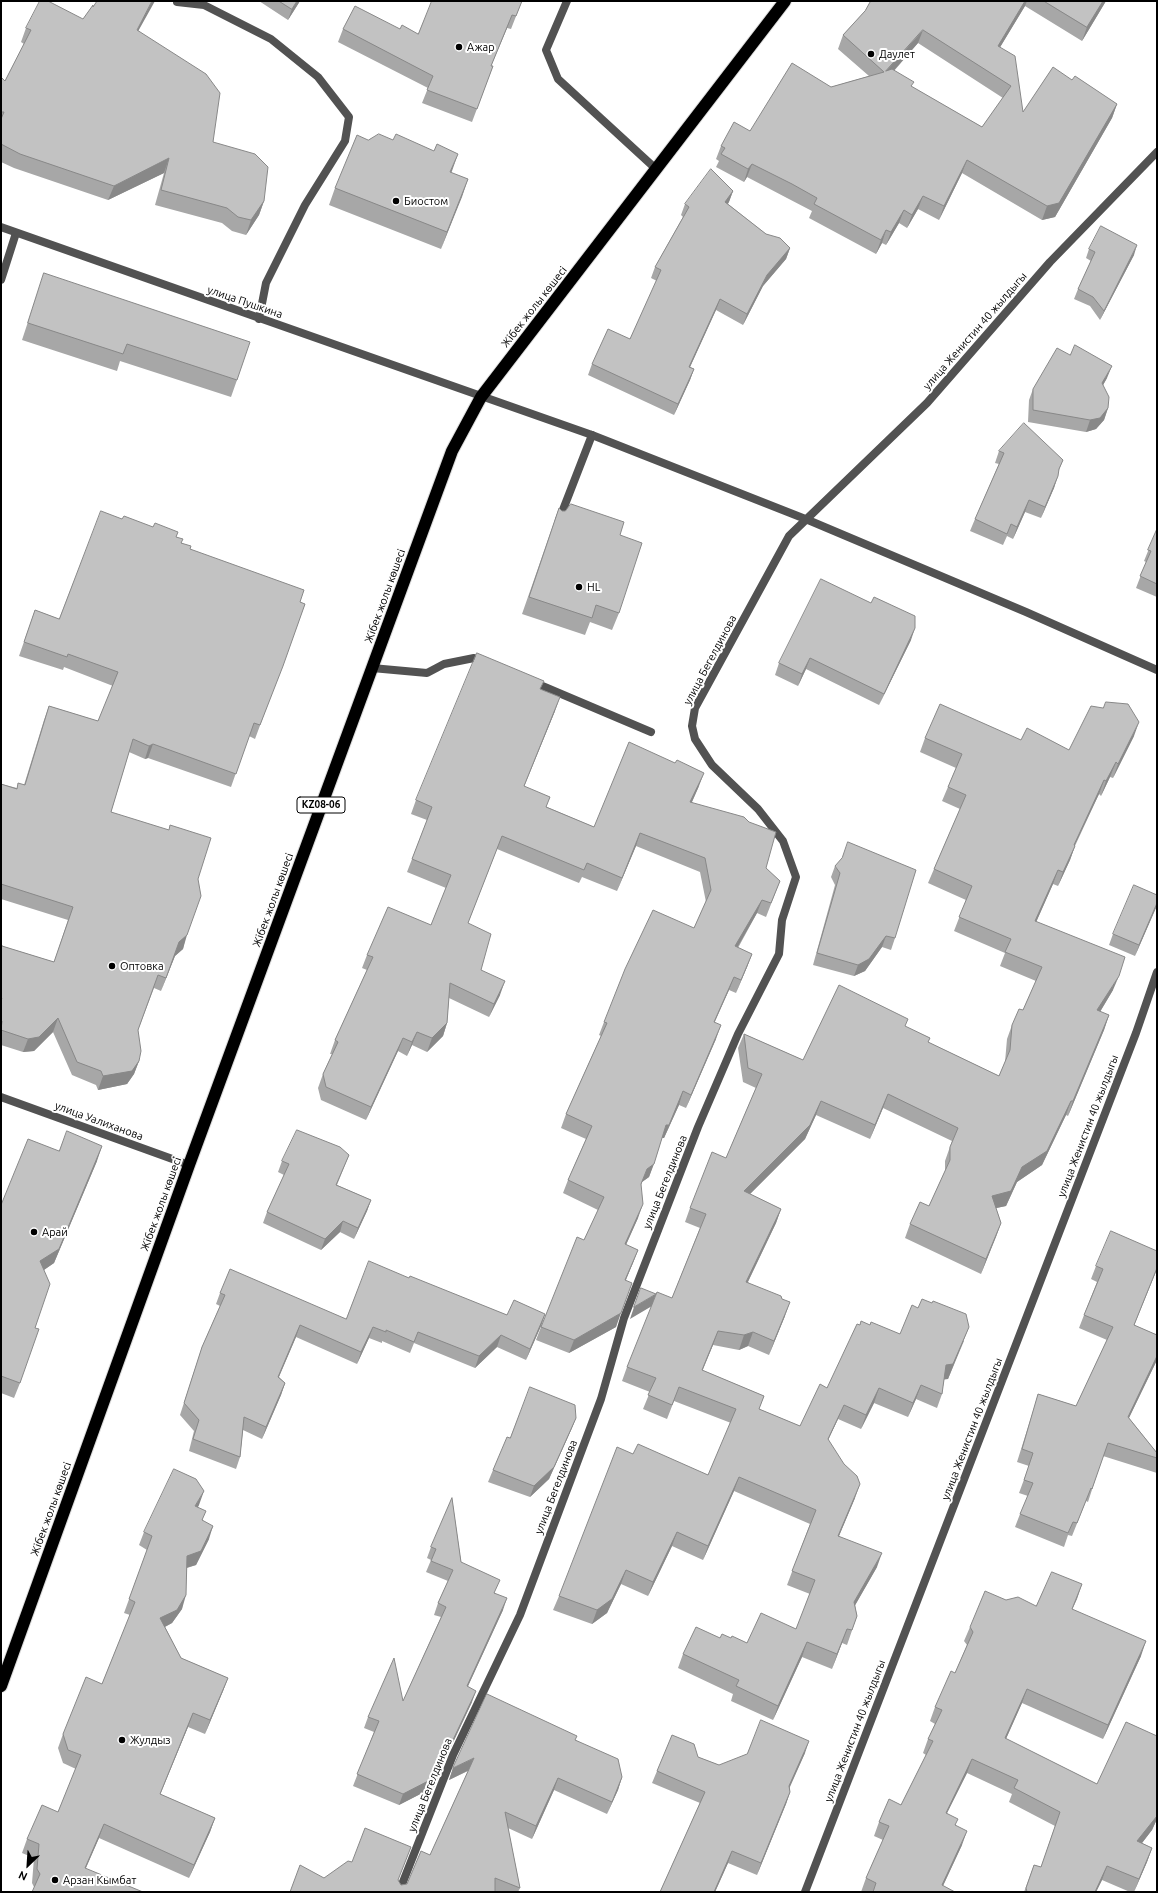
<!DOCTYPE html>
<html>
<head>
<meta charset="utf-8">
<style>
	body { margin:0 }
	#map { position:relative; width:1158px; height:1893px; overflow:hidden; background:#fff; font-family:Ubuntu,sans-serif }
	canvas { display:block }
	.frame { position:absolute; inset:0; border:2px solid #000; pointer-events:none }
	.north { position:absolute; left:8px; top:1845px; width:40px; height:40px; -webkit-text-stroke:3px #fff; paint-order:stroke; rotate:205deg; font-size:11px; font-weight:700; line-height:16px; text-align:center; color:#000 }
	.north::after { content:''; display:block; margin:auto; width:14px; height:18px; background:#000; clip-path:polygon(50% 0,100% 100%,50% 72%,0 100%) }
</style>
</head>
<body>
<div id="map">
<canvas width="1158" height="1893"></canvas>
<div class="frame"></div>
<div class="north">N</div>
</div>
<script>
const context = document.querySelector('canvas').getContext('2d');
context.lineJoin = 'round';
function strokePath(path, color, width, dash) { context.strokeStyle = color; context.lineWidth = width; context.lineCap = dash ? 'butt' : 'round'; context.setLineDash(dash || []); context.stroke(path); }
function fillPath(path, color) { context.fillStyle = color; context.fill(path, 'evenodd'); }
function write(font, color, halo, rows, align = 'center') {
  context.font = font + ' Ubuntu,sans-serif'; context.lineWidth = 4; context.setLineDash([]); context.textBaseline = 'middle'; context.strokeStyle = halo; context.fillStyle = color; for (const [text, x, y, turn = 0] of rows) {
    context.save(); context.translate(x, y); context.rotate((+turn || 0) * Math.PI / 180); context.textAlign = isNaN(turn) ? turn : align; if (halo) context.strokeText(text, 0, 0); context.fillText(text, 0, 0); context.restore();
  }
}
const lane = new Path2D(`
	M1 280 16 233
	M559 520 592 435
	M372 668 427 673 444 664 474 658 483 661
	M533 682 651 732`);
const street = new Path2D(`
	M567 1 546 50 558 79 656 169
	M177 2 204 5 271 39 318 77 349 117 345 141 305 205 266 283 259 319
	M1 227 592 435 808 520 1026 612 1157 670
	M1 1097 189 1165
	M399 1892 453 1755 520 1615 601 1399 624 1318 698 1127 738 1034 779 954 782 920 796 877 783 841 758 809 712 765 695 739 692 726 695 708 789 536 927 403 1050 262 1157 152
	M805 1892 1136 1033 1157 972`);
const highway = new Path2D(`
	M1 1686 189 1165 452 451 481 397 785 1`);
const wall = new Path2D(`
	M259 1H300L288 20Z
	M522 1 511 29 507 28 491 66H493L472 122 422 103 428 88 338 42 343 29H400L418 34Z
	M871 1H1106L1082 41 1025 6 1000 47 1023 112 1072 80 1117 104 1112 118 1055 217 1042 220 962 173 939 220 918 209 907 228 899 223 886 245 882 243 876 254 809 218 812 211 787 198 747 177 744 182 716 167 719 161 716 159 721 146 831 87 869 76 838 49 843 35 865 11ZM918 43 1003 98 982 127 912 87 894 71Z
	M93 7 139 31 213 142 264 201 259 215 246 235 232 231 222 223 155 205 164 173 108 200 14 168 1 162V77L5 81 24 44 21 42 26 28 83 19Z
	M451 173 468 179 441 249 329 205 335 188Z
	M733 191 728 204 766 234 790 248 786 259 763 286 743 325 716 310 690 367 694 369 690 380 674 415 588 375 592 364 630 339 657 281 651 278 655 267 683 217 681 215 685 204Z
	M1089 249 1134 255 1100 320 1090 306 1074 299 1078 289 1091 261 1086 258Z
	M44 273 237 380 231 397 120 361 117 371 22 340Z
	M1107 378 1103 385 1108 408 1104 420 1096 429 1086 432 1028 422 1029 400 1033 389Z
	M999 451 1063 460 1059 470 1054 488 1041 518 1025 512 1013 539 1007 536 1003 545 970 531 975 519 999 464 995 463Z
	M559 508 562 511 620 535 619 613 612 630 590 622 585 635 522 614Z
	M122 519 176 537 182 543 190 549 300 602 305 604 255 739 249 736 231 787 148 758 145 759 129 752 111 812 198 879 183 949 175 956 161 991 154 988 138 1030 139 1061 134 1074 127 1084 98 1090 96 1085 72 1075 53 1032 34 1051 23 1052 1 1045V943L2 946 54 962 68 920 1 899V784L17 788 24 785 44 720 49 706 98 721 113 686 64 667 63 670 19 656 35 610 59 619Z
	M1157 529V597L1136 588 1146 562 1144 561Z
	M911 640 879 705 806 669 798 686 775 675 779 663Z
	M541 689 555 711 524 786 547 807 594 827 699 786 692 802 780 881 766 917 757 913 738 948 752 954 747 967 736 993 729 990 714 1022 716 1039 686 1108 679 1105 664 1138H662L649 1177 642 1182 641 1185 638 1218 626 1245 638 1250 626 1280 616 1327 569 1353 536 1340 541 1327 584 1240 598 1210 563 1193 568 1180 586 1139 561 1128 566 1114 601 1036 599 1035 604 1022 694 928 706 902 700 872 636 846 617 891 582 877 579 883 497 849 468 923 481 970 500 995 489 1017 449 998 447 1023 443 1036 427 1052 412 1045 407 1056 398 1051 366 1120 321 1100 318 1088 323 1074 332 1054H330L335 1040 367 970 362 968 367 955 431 925 446 888 407 872 427 820 411 814 416 800Z
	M1134 736 1113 778 1110 777 1101 796 1099 794 1075 846 1070 860 1058 886 1053 884 1036 922 1113 990 1100 1012 1109 1015 1104 1030 1068 1116 1066 1115 1042 1165 1017 1182 1006 1206 996 1208 1001 1223 981 1274 905 1238 910 1224 929 1206 945 1171V1161L952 1141 883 1108 870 1139 816 1115 805 1139 750 1194 781 1209 776 1223 748 1282 785 1316 769 1355 748 1346 739 1350 713 1345 702 1370 764 1396 759 1409 800 1426 827 1388 860 1325H870L900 1334 964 1341 948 1379H944L942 1394 937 1408 916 1399 908 1417 874 1403 861 1429 838 1419 828 1440 855 1498 839 1536 877 1567 855 1605 857 1616 847 1645 842 1643 832 1669 802 1657 773 1720 731 1701 733 1694 678 1668 683 1654 720 1638H731L747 1643 796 1629 810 1594 787 1585 810 1524 734 1491 703 1560 672 1546 648 1596 621 1584 607 1613 592 1624 553 1610 559 1596 633 1454 708 1475 731 1423 674 1401 667 1419 643 1409 650 1392 622 1381 627 1367 672 1298 700 1228 685 1222 690 1208 726 1158 756 1088 743 1082 738 1048 744 1034 803 1060 906 1027 930 1038 928 1042 999 1076 1005 1062 1007 1039 1012 1025 1023 1010 1036 981 1000 966 1005 953 954 931 966 900 928 883 934 869 960 809 942 801 956 768 920 752 925 738 1021 740 1069 750Z
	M835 866 895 938 891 950 882 947 865 971 854 976 813 965 835 885 831 877Z
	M1157 905 1135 956 1109 945 1113 934Z
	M59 1151 97 1161 54 1263 44 1270 35 1328 20 1383 14 1398 1 1393V1205Z
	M349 1155 337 1185 371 1200 367 1211 354 1239 340 1232 321 1250 263 1223 267 1212 284 1175 278 1172 282 1161Z
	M1157 1251V1269L1134 1325 1157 1335V1360L1129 1418 1157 1453V1473L1103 1456 1088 1502 1086 1501 1072 1536 1068 1535 1064 1547 1015 1527 1020 1514 1028 1496 1019 1493 1029 1466 1017 1462 1034 1408 1038 1394 1076 1406 1107 1340 1079 1328 1084 1315 1097 1282 1091 1279 1096 1266Z
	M409 1278 507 1315 545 1314 541 1326 526 1360 497 1347 475 1368 414 1343 410 1353 382 1341V1343L369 1338 357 1364 296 1337 279 1377 285 1383 281 1395 262 1439 243 1430 240 1457 236 1469 189 1451 194 1431 180 1415 202 1347 220 1306 216 1304 220 1293 346 1319Z
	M576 1418 571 1430 549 1479 530 1497 488 1482 493 1470 510 1438Z
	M452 1498 461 1562 495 1593 503 1610 468 1686 472 1702 448 1753 434 1787 399 1805 353 1786 374 1732 364 1728 368 1717 403 1701 441 1617 434 1615 438 1603 448 1581 426 1572 431 1560 427 1558 431 1547Z
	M199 1505 198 1507 203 1520 209 1539 196 1565 187 1568 182 1609 172 1623 165 1627 181 1658 228 1678 223 1691 205 1734 188 1727 160 1794 215 1818 210 1832 189 1878 99 1838 86 1868 34 1887 32 1883 34 1858 22 1853 27 1839 58 1812 76 1769 63 1763 58 1748 63 1734 102 1684 130 1615 124 1613 147 1550 139 1545 144 1532Z
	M1082 1584 1072 1609 1141 1656 1103 1739 1022 1703 1006 1739 1097 1784 1157 1736V1819L1152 1830 1142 1843 1152 1848 1147 1862 1134 1892H1130L1102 1880 1096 1892H1024L1034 1865 1041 1867 1055 1826 1009 1802 1012 1794 967 1773 947 1813 956 1825 962 1845 943 1886 955 1892H861L866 1878 883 1840 874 1836 879 1822 901 1805 926 1755 923 1753 928 1739 935 1724 930 1721 935 1707 955 1673 967 1645 964 1641 970 1627 1006 1600 1036 1606Z
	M576 1740 622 1777 618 1790 607 1814 554 1790 532 1839 508 1828 520 1888 518 1892H290L324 1878 352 1862 398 1880 401 1885 407 1884 430 1855 468 1771 449 1780 453 1768Z
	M805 1753 790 1787V1792L786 1804 757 1875 728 1863 715 1892H660L700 1803 652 1783 657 1771 698 1757 719 1765Z`);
const shadedWall = new Path2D(`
	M152 1H155L131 44 137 30Z
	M297 1H300L288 20 292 9Z
	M1025 1H1027L1025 6 993 59 998 46Z
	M1103 1H1106L1082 41 1087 27Z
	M512 15 507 28 486 78 491 66Z
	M923 30 918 43 881 85 886 71Z
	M1117 104 1112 118 1055 217 1042 220 1047 206Z
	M458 154 452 171 444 190 450 172Z
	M169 158 164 173 108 200 114 186Z
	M967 160 962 173 939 220 944 206Z
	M752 164 747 177 744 182 748 169Z
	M468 179 462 197 441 249 447 232Z
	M733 191 729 202 721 213 725 202Z
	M923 196 918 209 907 228 912 215Z
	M264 201 259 215 246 235 251 220Z
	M904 210 899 223 886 245 891 232Z
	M886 230 882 243 876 254 881 240Z
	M1137 245 1134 255 1100 320 1104 311Z
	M790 248 786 259 763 286 743 325 747 314 767 275Z
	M720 299 716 310 685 378 689 367Z
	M1112 366 1107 378 1098 394 1102 383Z
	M694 369 690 380 674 415 678 404Z
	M1108 408 1104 420 1096 429 1086 432 1090 420Z
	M1058 476 1054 488 1041 518 1045 507Z
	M1029 500 1025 512 1013 539 1017 527Z
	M915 628 911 640 879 705 884 694Z
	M810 658 806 669 798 686 802 674Z
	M560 697 555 711 519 799 524 786Z
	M1139 722 1134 736 1113 778 1118 764Z
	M153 744 148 758 145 759 149 746Z
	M1116 762 1110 777 1101 796 1106 781Z
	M704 773 699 786 686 815 690 802Z
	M1104 780 1099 794 1068 859 1074 845Z
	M640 833 636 846 617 891 622 878Z
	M1075 846 1070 860 1058 886 1063 872Z
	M1058 870 1053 884 1030 936 1035 921Z
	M762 900 757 913 730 960 735 946Z
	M1157 903 1156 908 1135 956 1139 945Z
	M187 935 183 949 175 956 161 991 179 942Z
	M886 936 882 947 865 971 854 976 858 965Z
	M752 954 747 967 736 993 741 980Z
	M1119 976 1113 990 1092 1025 1097 1010Z
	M734 977 729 990 709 1035 714 1022Z
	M505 981 500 995 489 1017 494 1004Z
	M1109 1015 1104 1030 1068 1116 1073 1101Z
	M58 1018 53 1032 34 1051 23 1052 28 1039Z
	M447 1023 443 1036 427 1052 432 1038Z
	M721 1025 716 1039 686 1108 691 1095Z
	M417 1032 412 1045 407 1056 412 1042Z
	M403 1038 398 1051 366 1120 371 1107Z
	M139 1061 134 1074 127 1084 98 1090 103 1076Z
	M683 1091 679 1105 664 1138H662L666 1125Z
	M888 1094 883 1108 870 1139 875 1125Z
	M821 1101 816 1115 805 1139 738 1206 744 1191Z
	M1071 1101 1066 1115 1042 1165 1017 1182 1006 1206 987 1210 992 1196 1022 1167Z
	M102 1146 97 1161 54 1263 35 1276 40 1261Z
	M654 1164 649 1177 642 1182 636 1197 647 1169Z
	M371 1200 367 1211 354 1239 358 1228Z
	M643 1204 638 1218 620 1258 625 1244Z
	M781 1209 776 1223 741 1296 746 1282Z
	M343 1221 340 1232 321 1250 325 1239Z
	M1001 1223 996 1237 981 1274 986 1259Z
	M638 1250 633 1263 620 1293 625 1280Z
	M1157 1268V1269L1129 1338 1134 1325Z
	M656 1294 652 1306 630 1319 634 1307Z
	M790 1302 785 1316 769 1355 774 1341Z
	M621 1313 616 1327 569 1353 574 1340Z
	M545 1314 541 1326 526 1360 530 1349Z
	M300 1325 296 1337 274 1388 278 1377Z
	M373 1327 369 1338 357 1364 361 1352Z
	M969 1327 948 1379 941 1380 946 1365Z
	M718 1331 713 1345 697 1384 702 1370Z
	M753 1332 748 1346 739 1350 744 1335Z
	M501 1335 497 1347 475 1368 479 1356Z
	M1157 1356V1360L1123 1430 1128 1417Z
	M285 1383 281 1395 262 1439 266 1427Z
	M921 1385 916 1399 908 1417 913 1403Z
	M879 1388 874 1403 861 1429 866 1415Z
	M844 1405 838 1419 822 1453 828 1439Z
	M576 1418 571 1430 549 1479 530 1497 534 1486Z
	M739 1477 734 1491 703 1560 708 1546Z
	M860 1484 855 1498 833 1550 838 1536Z
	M204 1491 199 1505 190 1519 195 1506Z
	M213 1526 209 1539 196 1565 182 1569 187 1556Z
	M677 1532 672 1546 648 1596 653 1582Z
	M882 1553 877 1567 849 1616 854 1602Z
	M626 1570 621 1584 607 1613 592 1624 597 1610Z
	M1082 1584 1077 1599 1066 1623 1072 1609Z
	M186 1595 182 1609 172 1623 155 1632 160 1618Z
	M507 1598 503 1610 463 1697 467 1686Z
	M847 1629 842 1643 832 1669 837 1654Z
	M1146 1641 1141 1656 1103 1739 1108 1725Z
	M807 1642 802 1657 773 1720 778 1706Z
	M228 1678 223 1691 205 1734 210 1720Z
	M1027 1689 1022 1703 1000 1752 1005 1738Z
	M476 1691 472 1702 448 1753 434 1787 399 1805 403 1794 452 1742Z
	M193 1713 188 1727 155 1807 160 1794Z
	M809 1741 805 1753 785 1797 789 1786Z
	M474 1758 469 1770 449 1780 453 1768Z
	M972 1759 967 1773 940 1827 946 1813Z
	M622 1777 618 1790 607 1814 612 1802Z
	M558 1778 554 1790 532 1839 536 1826Z
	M790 1792 786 1804 757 1875 761 1863Z
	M1157 1816V1819L1152 1830 1132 1856 1137 1841Z
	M215 1818 210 1832 189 1878 194 1865Z
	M104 1824 99 1838 80 1881 85 1868Z
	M967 1831 962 1845 940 1892 942 1885Z
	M1152 1848 1147 1862 1134 1892 1139 1879Z
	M732 1851 728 1863 715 1892H714Z
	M1107 1866 1102 1880 1096 1892H1095Z`);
const building = new Path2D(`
	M40 1H48L83 19 93 5V7L97 1H152L137 30 206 74 220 93 213 142 255 154 268 167 264 201 251 220 238 217 227 208 161 190 169 158 114 186 20 154 1 144V119L4 112H1V77L5 81 31 30 26 28Z
	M279 1H297L292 9Z
	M432 1H522L516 16 512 15 491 66H493L477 109 427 90 433 76 343 29 355 6 400 29 402 25 418 34Z
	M871 1H1025L998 46 1015 56 1023 112 1053 67 1072 80 1075 76 1117 104 1059 203 1047 206 967 160 944 206 923 196 912 215 904 210 891 232 886 230 881 240 814 204 817 198 792 184 752 164 748 169 721 154 725 148 721 146 734 122 750 131 792 63 831 87 884 72 843 35 865 11ZM923 30 1011 86 982 127 911 86 914 82 892 69 886 71Z
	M1044 1H1103L1087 27Z
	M379 134 393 140 396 134 434 151 437 144 458 154 450 172 468 179 447 232 335 188 357 135 368 140Z
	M711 169 733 191 725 202 766 234 780 238 790 248 767 275 747 314 720 299 689 367 694 369 678 404 592 364 608 329 630 339 661 270 655 267 689 207 685 204Z
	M1101 226 1137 245 1104 311 1093 297 1078 289 1095 252 1089 249Z
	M44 273 250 342 237 380 127 344 123 354 28 323Z
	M1075 345 1112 366 1102 383 1109 397 1108 408 1100 418 1090 420 1033 410V389L1057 348 1070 355Z
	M1024 423 1063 460 1059 469 1058 476 1045 507 1029 500 1017 527 1011 524 1007 534 975 519 1004 453 999 451Z
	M571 504 624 522 620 535 642 543 619 613 596 605 592 618 529 597 559 508 562 511H565Z
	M101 511 122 519 124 516 153 527 155 523 178 532 176 537 183 539 181 543 191 546 190 549 304 590 300 602 305 604 283 666 260 725 254 723 236 774 153 744 149 746 133 739 111 812 169 830 170 825 211 838 198 879 201 896 187 935 179 942 166 978 158 975 138 1030 141 1051 139 1061 132 1071 103 1076 101 1071 77 1062 58 1018 39 1037 28 1039 1 1030 2 1021H1V1000L2 998H1V943L2 946 54 962 73 907 1 884V784L17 789 18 783 25 785 49 706 98 721 118 672 68 654 67 657 24 642 35 610 59 619Z
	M1157 529V584L1140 576 1151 551 1148 550Z
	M821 579 871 603 874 597 915 616V628L884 694 810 658 802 674 779 663Z
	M477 653 544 681 540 689 560 697 524 786 550 797 546 807 594 827 629 742 675 763 677 760 704 773 690 802 744 817 749 822 776 832 766 868 780 881 771 903 762 900 735 946 752 954 741 980 734 977 714 1022 721 1025 691 1095 683 1091 669 1125H666L654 1164 647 1169 641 1184 643 1204 625 1244 638 1250 625 1280 632 1283 621 1313 574 1340 541 1327 577 1237 584 1240 604 1197 568 1180 592 1126 566 1114 607 1023 604 1022 625 969 653 910 694 928 711 890 705 858 640 833 622 878 587 863 584 870 502 836 468 923 491 934 481 970 505 981 494 1004 450 983 447 1023 432 1038 417 1032 412 1042 403 1038 371 1107 326 1087 323 1074 338 1042 335 1040 373 957 367 955 388 907 431 925 451 875 412 859 432 807 416 800Z
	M1106 702 1128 704 1139 722 1118 764 1116 762 1106 781 1104 780 1074 845 1075 846 1063 872 1058 870 1035 921 1125 957 1119 976 1097 1010 1109 1015 1073 1101H1071L1047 1151 1022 1167 1011 1191 992 1196 1001 1223 986 1259 910 1224 920 1202 929 1206 950 1160V1147L958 1128 888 1094 875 1125 821 1101 810 1125 744 1191 781 1209 746 1282 781 1296 782 1299 790 1302 774 1341 753 1332 744 1335 718 1331 702 1370 764 1396 759 1409 800 1426 820 1384 827 1388 857 1324 860 1325 861 1321 870 1325 871 1322 900 1334 912 1305 918 1308 922 1299 932 1303 933 1301 966 1314 969 1327 953 1364 946 1365 942 1394 921 1385 913 1403 879 1388 866 1415 844 1405 828 1439 844 1464 857 1476 860 1484 838 1536 882 1553 854 1602 857 1616 852 1630 847 1629 837 1654 807 1642 778 1706 736 1686 739 1680 683 1654 696 1627 720 1638 722 1634 731 1638 732 1636 747 1643 761 1613 796 1629 815 1580 792 1571 816 1510 739 1477 708 1546 677 1532 653 1582 626 1570 612 1599 597 1610 559 1596 617 1447 633 1454 638 1444 708 1475 736 1409 679 1387 672 1405 648 1395 656 1378 627 1367 657 1292 672 1298 706 1214 690 1208 712 1152 726 1158 762 1074 748 1068 744 1034 803 1060 839 985 908 1019 905 1026 930 1038 928 1042 999 1076 1010 1050 1012 1025 1019 1009 1023 1010 1042 967 1005 952 1011 939 959 917 972 886 934 869 966 795 948 787 962 754 925 738 940 704 1021 740 1027 728 1069 750 1091 706 1103 708Z
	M848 842 916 870 895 938 886 936 869 959 858 965 817 953 840 873 835 866 842 858Z
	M1134 885 1157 895V903L1139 945 1113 934Z
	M297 1130 340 1147 349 1155 336 1185 371 1200 358 1228 343 1221 325 1239 267 1212 289 1164 282 1161Z
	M67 1131 102 1146 59 1249 40 1261 50 1284 35 1328 39 1329 20 1383 1 1376V1205L28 1139 59 1151Z
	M1111 1231 1157 1251V1268L1134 1325 1157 1335V1356L1128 1417 1157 1453V1458L1108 1443 1092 1489 1091 1488 1077 1523 1073 1522 1068 1533 1020 1514 1033 1483 1024 1480 1033 1453 1022 1449 1038 1394 1076 1406 1113 1327 1084 1315 1103 1269 1096 1266Z
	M369 1261 409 1278 410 1276 507 1315 514 1300 545 1314 530 1349 501 1335 479 1356 418 1332 414 1342 386 1330V1332L373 1327 361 1352 300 1325 278 1377 285 1383 266 1427 244 1417 240 1457 193 1439 199 1420 184 1403 202 1347 225 1295 220 1293 230 1269 346 1319Z
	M641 1288 656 1294 634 1307Z
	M530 1387 575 1405 576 1418 554 1467 534 1486 493 1470 507 1437 510 1438Z
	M174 1469 196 1479 204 1491 195 1506 206 1511 202 1520 213 1526 201 1551 187 1556 186 1595 177 1610 160 1618 181 1658 228 1678 210 1720 193 1713 160 1794 215 1818 194 1865 104 1824 85 1868 143 1892H32L40 1874 37 1869 39 1844 27 1839 42 1805 58 1812 81 1755 68 1750 63 1734 86 1677 102 1684 135 1602 129 1599 152 1536 144 1532Z
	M452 1498 461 1562 500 1580 494 1593 507 1598 467 1686 476 1691 452 1742 438 1776 403 1794 357 1774 379 1721 368 1717 394 1658 403 1701 446 1607 438 1603 453 1570 431 1561 436 1549 431 1547Z
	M1052 1572 1082 1584 1072 1609 1146 1641 1108 1725 1027 1689 1005 1738 1097 1784 1126 1722 1157 1736V1816L1137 1841 1152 1848 1139 1879 1107 1866 1095 1892H1027L1026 1888 1034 1865 1041 1867 1060 1812 1014 1788 1018 1780 972 1759 946 1813 958 1819 955 1825 967 1831 942 1885 955 1892H873L876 1883 866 1878 889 1826 879 1822 889 1799 901 1805 933 1741 928 1739 942 1710 935 1707 951 1671 955 1673 973 1632 970 1627 985 1591 1006 1600 1018 1597 1036 1606Z
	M487 1694 577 1736 575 1740 618 1759 622 1777 612 1802 558 1778 536 1826 505 1812 520 1888 495 1878V1892H290L300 1865 324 1878 348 1861 352 1862 365 1828 411 1847 398 1880 401 1885 407 1884 421 1851 430 1855 474 1758 453 1768Z
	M761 1720 809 1741 789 1786 790 1792 761 1863 732 1851 714 1892H660L705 1792 657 1771 672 1735 694 1744 698 1757 719 1765 747 1754Z`);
const markers = [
	[459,47,4,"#000"],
	[871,54,4,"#000"],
	[396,201,4,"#000"],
	[579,587,4,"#000"],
	[112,966,4,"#000"],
	[34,1232,4,"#000"],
	[122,1740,4,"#000"],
	[55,1880,4,"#000"]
];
const shields = [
	[321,805,48]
];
const shieldNames = [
	["KZ08-06",321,805]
];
const poiNames = [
	["Ажар",467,47],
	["Даулет",879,54],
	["Биостом",404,201],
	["HL",587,587],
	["Оптовка",120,966],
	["Арай",42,1232],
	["Жулдыз",130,1740],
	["Арзан Кымбат",63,1880]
];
const streetNames = [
	["улица Пушкина",245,302,19],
	["Жібек жолы көшесі",534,307,-52],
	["улица Женистин 40 жылдыгы",975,331,-49],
	["Жібек жолы көшесі",385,596,-70],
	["улица Бегелдинова",710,660,-62],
	["Жібек жолы көшесі",273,900,-70],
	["улица Уалиханова",99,1121,20],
	["улица Женистин 40 жылдыгы",1088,1126,-69],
	["улица Бегелдинова",665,1182,-68],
	["Жібек жолы көшесі",161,1204,-70],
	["улица Женистин 40 жылдыгы",972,1429,-69],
	["улица Бегелдинова",556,1487,-69],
	["Жібек жолы көшесі",51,1509,-70],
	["улица Женистин 40 жылдыгы",855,1731,-69],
	["улица Бегелдинова",430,1785,-68]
];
strokePath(highway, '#dbdbdb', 14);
strokePath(lane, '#525252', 8);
strokePath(street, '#525252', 8);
strokePath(highway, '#000', 12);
fillPath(wall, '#a7a7a7');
fillPath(shadedWall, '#888');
fillPath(building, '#c2c2c2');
strokePath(building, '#888', 1);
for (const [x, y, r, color] of markers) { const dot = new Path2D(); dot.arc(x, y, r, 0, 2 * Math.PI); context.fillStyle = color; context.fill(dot); strokePath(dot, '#fff', 1.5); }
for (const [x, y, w] of shields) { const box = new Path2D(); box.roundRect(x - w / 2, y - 8, w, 16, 3); context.fillStyle = '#fff'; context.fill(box); strokePath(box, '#000', 1); }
write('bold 10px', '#000', null, shieldNames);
write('11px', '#000', '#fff', poiNames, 'left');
write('11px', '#000', '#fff', streetNames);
</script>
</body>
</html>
